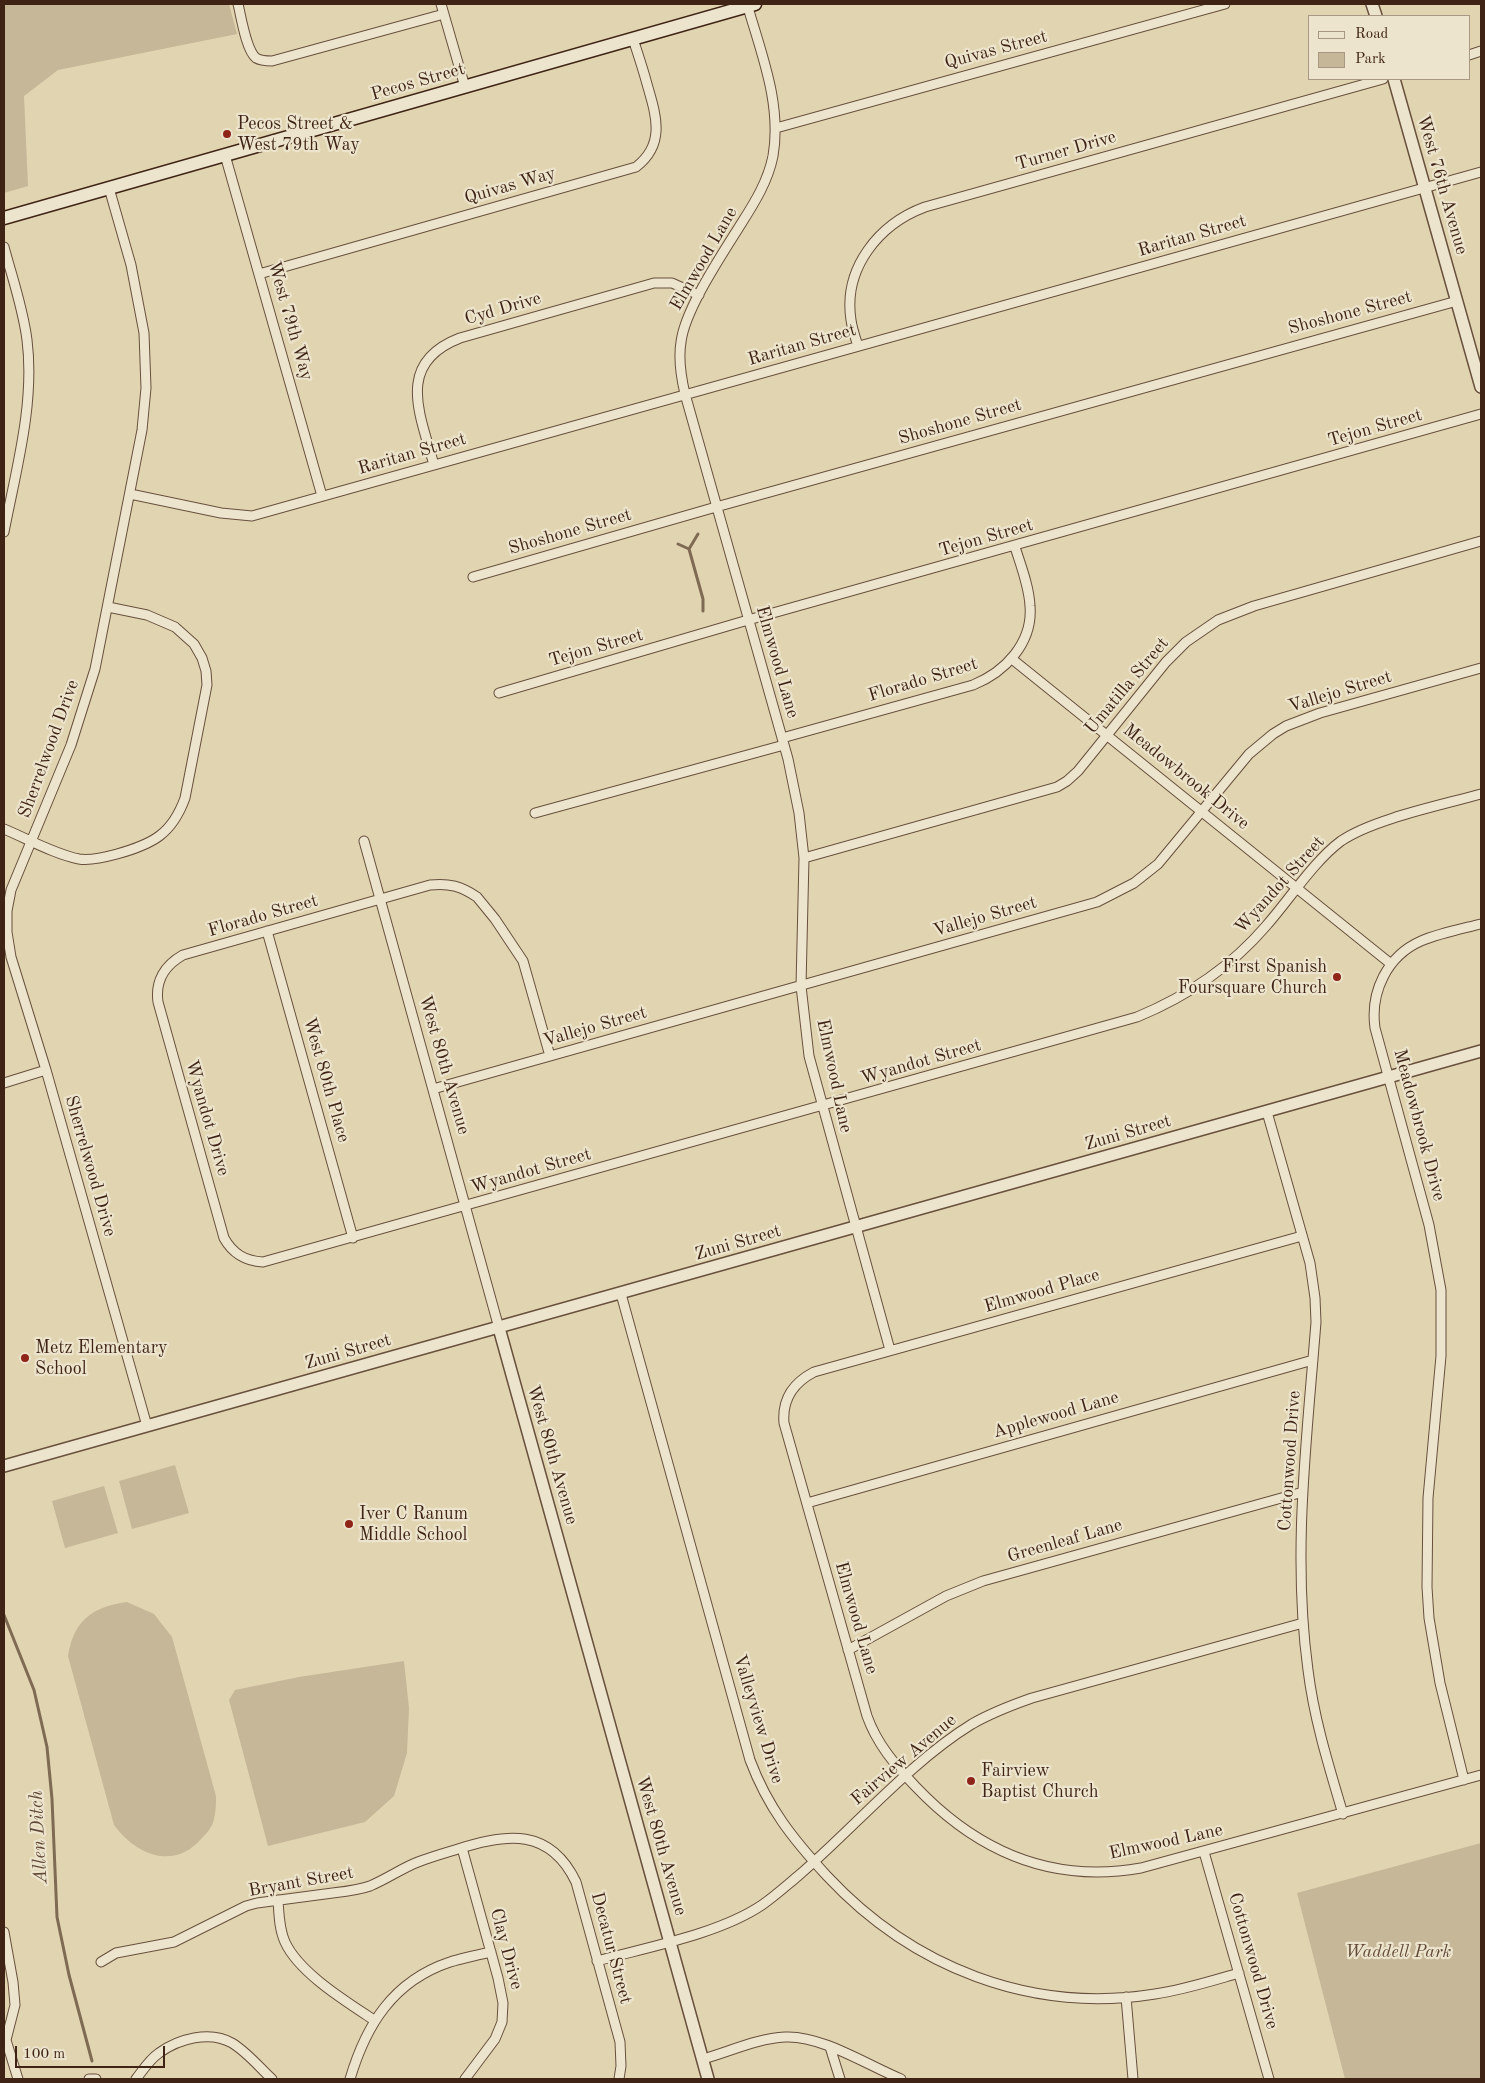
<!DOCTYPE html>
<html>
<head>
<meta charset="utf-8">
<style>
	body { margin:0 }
	#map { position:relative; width:1485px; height:2083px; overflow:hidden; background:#e1d5b1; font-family:"Old Standard TT",serif }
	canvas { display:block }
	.frame { position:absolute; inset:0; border:5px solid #3f2416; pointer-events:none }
	.legend { position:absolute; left:1308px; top:15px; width:162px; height:65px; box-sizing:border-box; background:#ece4cc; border:1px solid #a79783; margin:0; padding:6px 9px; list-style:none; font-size:15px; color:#3f2416 }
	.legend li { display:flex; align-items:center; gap:10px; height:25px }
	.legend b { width:25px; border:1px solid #a79783 }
	.scale { position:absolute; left:15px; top:2046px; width:150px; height:22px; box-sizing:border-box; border:2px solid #3f2416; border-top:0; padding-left:6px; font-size:15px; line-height:18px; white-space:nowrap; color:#3f2416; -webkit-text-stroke:4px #ece4cc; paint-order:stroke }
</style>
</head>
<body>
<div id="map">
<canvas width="1485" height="2083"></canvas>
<div class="frame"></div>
<ul class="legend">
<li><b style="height:6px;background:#ece4cc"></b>Road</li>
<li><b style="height:14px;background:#c5b797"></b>Park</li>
</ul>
<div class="scale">100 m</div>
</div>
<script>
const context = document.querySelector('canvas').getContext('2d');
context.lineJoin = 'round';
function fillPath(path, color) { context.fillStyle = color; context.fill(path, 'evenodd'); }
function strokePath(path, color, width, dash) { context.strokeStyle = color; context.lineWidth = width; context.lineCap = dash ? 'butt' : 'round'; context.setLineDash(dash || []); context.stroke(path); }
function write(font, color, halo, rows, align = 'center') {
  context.font = font + ' "Old Standard TT",serif'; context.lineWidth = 4.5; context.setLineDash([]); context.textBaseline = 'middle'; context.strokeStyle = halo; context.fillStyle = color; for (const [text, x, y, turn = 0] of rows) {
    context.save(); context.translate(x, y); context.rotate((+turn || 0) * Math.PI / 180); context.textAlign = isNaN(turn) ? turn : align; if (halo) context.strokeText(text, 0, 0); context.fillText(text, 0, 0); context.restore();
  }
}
const green = new Path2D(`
	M4 4H229L237 34 58 70 24 96 28 186 4 193Z
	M175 1465 189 1513 132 1529 119 1481Z
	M104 1486 118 1533 65 1548 52 1501Z
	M127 1602 154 1614 172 1637 216 1796C216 1803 216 1811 214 1819 213 1826 207 1833 202 1838 174 1871 136 1855 114 1825L68 1656C74 1620 92 1607 127 1602Z
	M404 1661 409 1708 407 1753 394 1796 365 1822 268 1846 229 1700 235 1690 299 1677Z
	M1481 1843V2079H1345L1297 1893Z`);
const stream = new Path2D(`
	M698 534 689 549 703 599V611
	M678 544 689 549
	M4 1615 34 1690 47 1747 52 1799 57 1917 69 1975 92 2061`);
const minor = new Path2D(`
	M238 4C241 16 246 50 256 58 261 61 267 61 272 61L444 14
	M441 4 465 87
	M747 4C761 53 782 104 773 156 768 181 755 202 741 224 723 253 685 309 681 342 678 360 681 377 685 394L788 759 799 813 804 858 801 986 809 1056 890 1350
	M1469 55 1481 51
	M776 128 1225 4
	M225 155 322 496
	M109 188 131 265 144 333 146 388 142 430 95 669 71 745 11 890 7 911V932L11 957 46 1070 147 1426
	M4 247C12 277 23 308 27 340 35 403 16 470 4 532
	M259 274 636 167C666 144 656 115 647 84 643 69 638 54 633 39
	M858 346C855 337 852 328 851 320 843 268 879 224 925 207L1383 79
	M434 465C420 414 395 363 460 338L654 283H672L699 295
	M130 494 221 513 252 516 1481 172
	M473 577 716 507 1457 301
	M1012 659 1391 964
	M499 693 748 620 1481 414
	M782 738 973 685C1005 672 1033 643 1030 606 1029 586 1021 566 1015 547
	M535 813 784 745
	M4 829C28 839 54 854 79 859 91 861 106 857 117 854 153 844 172 834 185 798L207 685 206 671 202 658 194 644 175 627 147 615 108 607
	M364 841 499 1328
	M804 858 1057 787 1067 781 1078 771 1166 662 1186 642 1218 620 1254 606 1481 541
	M267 931 353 1238
	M550 1056 523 961 495 919 477 897C461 886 449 883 430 885L183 955C165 965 155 981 158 1002L224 1238C233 1254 245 1261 263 1262L1137 1017C1188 996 1230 968 1266 926 1289 900 1314 861 1341 841 1373 819 1442 805 1481 794
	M4 1083 46 1070
	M433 1089 1097 902 1134 883 1158 864 1249 754 1273 734 1286 726 1320 713 1481 668
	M1267 1112 1310 1263 1315 1298 1316 1322C1307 1438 1292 1554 1308 1670 1314 1719 1329 1767 1343 1814
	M1302 1236 814 1372C793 1383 782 1400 784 1423L867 1716C877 1744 895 1765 916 1787 977 1851 1051 1884 1141 1868L1481 1775
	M621 1294 750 1760C768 1808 793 1839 827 1876 912 1967 1030 2014 1155 1994 1183 1990 1211 1981 1239 1973
	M807 1503 1313 1360
	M848 1650 946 1596 983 1581 1303 1492
	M1464 1780 1440 1683 1429 1618 1427 1587 1428 1498 1441 1356V1290L1429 1225 1375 1028C1370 992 1387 956 1421 941 1440 933 1461 929 1481 924
	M462 1848 498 1978 503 2003 502 2022 495 2039 465 2079
	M1204 1852 1269 2079
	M278 1900C279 1914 279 1929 285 1942 299 1973 347 2002 374 2020
	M4 1932 13 1982 15 2005 6 2040 18 2079
	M597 1961C648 1947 719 1934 762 1905 775 1896 786 1886 798 1876 854 1828 910 1762 972 1724 991 1713 1012 1705 1032 1698L1303 1623
	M101 1962 116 1953 174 1942 246 1906 257 1903C280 1900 303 1897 325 1894 340 1892 356 1891 370 1886 387 1879 402 1868 418 1862 431 1857 445 1853 458 1849 507 1833 550 1828 576 1882L620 2042 621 2066 619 2079
	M1126 1997 1133 2079
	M830 2047 840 2079
	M703 2059C728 2052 759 2038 785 2037 821 2035 867 2065 901 2079
	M89 2079H96
	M136 2079C143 2070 149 2060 159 2053 178 2039 210 2030 232 2043 247 2052 260 2068 272 2079
	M350 2079C366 2025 393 1981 450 1962 463 1958 477 1955 491 1952`);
const tertiary = new Path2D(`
	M1372 4 1376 16
	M1394 79 1481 387
	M499 1328 708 2079
	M4 1466 1481 1051`);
const secondary = new Path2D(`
	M4 218 755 4`);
const markers = [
	[227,134,5,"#8f2418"],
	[1337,977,5,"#8f2418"],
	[25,1358,5,"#8f2418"],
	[349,1524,5,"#8f2418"],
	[971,1781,5,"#8f2418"]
];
const streetNames = [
	["Quivas Street",996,50,-15],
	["Pecos Street",418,82,-16],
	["Turner Drive",1066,151,-16],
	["West 76th Avenue",1442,185,74],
	["Quivas Way",510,186,-16],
	["Raritan Street",1192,236,-16],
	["Elmwood Lane",704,259,-60],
	["Cyd Drive",503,309,-16],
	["Shoshone Street",1350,313,-15],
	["West 79th Way",290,321,74],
	["Raritan Street",802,345,-16],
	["Shoshone Street",960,422,-16],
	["Tejon Street",1375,428,-16],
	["Raritan Street",412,454,-16],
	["Shoshone Street",570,532,-16],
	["Tejon Street",986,538,-16],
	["Tejon Street",596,648,-16],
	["Elmwood Lane",777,662,74],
	["Florado Street",923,680,-17],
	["Umatilla Street",1127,686,-50],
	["Vallejo Street",1340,692,-17],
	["Sherrelwood Drive",49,749,-70],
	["Meadowbrook Drive",1186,777,39],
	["Wyandot Street",1280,885,-48],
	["Florado Street",263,916,-16],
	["Vallejo Street",985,917,-16],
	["Vallejo Street",595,1027,-16],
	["Wyandot Street",921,1062,-16],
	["West 80th Avenue",444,1065,74],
	["Elmwood Lane",834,1076,78],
	["West 80th Place",326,1080,74],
	["Wyandot Drive",207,1118,74],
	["Meadowbrook Drive",1419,1125,75],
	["Zuni Street",1128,1133,-16],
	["Sherrelwood Drive",90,1166,74],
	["Wyandot Street",531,1171,-16],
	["Zuni Street",738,1243,-16],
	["Elmwood Place",1042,1291,-16],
	["Zuni Street",348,1352,-16],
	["Applewood Lane",1056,1415,-16],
	["West 80th Avenue",552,1455,74],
	["Cottonwood Drive",1290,1461,-86],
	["Greenleaf Lane",1065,1541,-16],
	["Elmwood Lane",856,1618,74],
	["Valleyview Drive",758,1719,73],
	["Fairview Avenue",904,1760,-40],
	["Elmwood Lane",1166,1842,-12],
	["West 80th Avenue",661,1846,74],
	["Bryant Street",301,1882,-10],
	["Decatur Street",611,1948,75],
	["Clay Drive",506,1949,75],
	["Cottonwood Drive",1253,1961,74]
];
const poiNames = [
	["Pecos Street &",237,124],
	["West 79th Way",237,145],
	["First Spanish",1327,967,"right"],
	["Foursquare Church",1327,988,"right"],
	["Metz Elementary",35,1348],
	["School",35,1369],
	["Iver C Ranum",359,1514],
	["Middle School",359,1535],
	["Fairview",981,1771],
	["Baptist Church",981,1792]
];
const parkNames = [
	["Waddell Park",1398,1952]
];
const waterNames = [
	["Allen Ditch",39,1837,-93]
];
fillPath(green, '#c5b797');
strokePath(stream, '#7f6a53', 3);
strokePath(minor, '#68503d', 11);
strokePath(tertiary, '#68503d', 14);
strokePath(secondary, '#3f2416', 15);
strokePath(minor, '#ece4cc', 9);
strokePath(tertiary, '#ece4cc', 11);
strokePath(secondary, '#ece4cc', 12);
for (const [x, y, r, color] of markers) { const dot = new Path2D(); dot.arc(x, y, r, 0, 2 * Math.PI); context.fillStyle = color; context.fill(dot); strokePath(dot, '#ece4cc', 2); }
write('18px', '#3f2416', '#ece4cc', streetNames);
write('18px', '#3f2416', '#ece4cc', poiNames, 'left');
write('italic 18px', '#604936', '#ece4cc', parkNames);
write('italic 19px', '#5f4735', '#ece4cc', waterNames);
</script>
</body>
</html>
